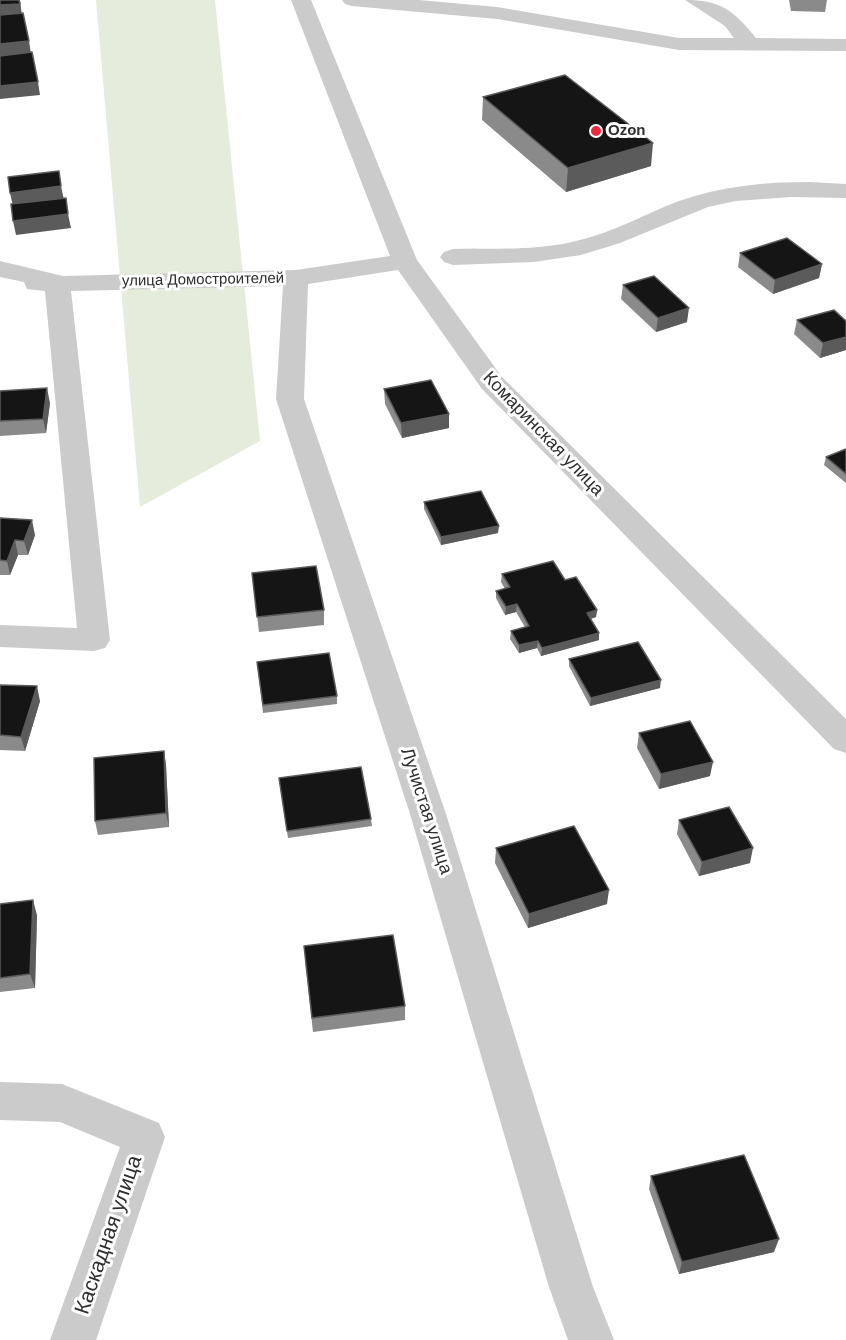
<!DOCTYPE html>
<html>
<head>
<meta charset="utf-8">
<style>
	body { margin:0 }
	canvas { display:block; background:#fff }
</style>
</head>
<body>
<canvas width="846" height="1340"></canvas>
<script>
const context = document.querySelector('canvas').getContext('2d');
context.lineJoin = 'round';
function fillPath(path, color) { context.fillStyle = color; context.fill(path, 'evenodd'); }
function strokePath(path, color, width, dash) { context.strokeStyle = color; context.lineWidth = width; context.lineCap = dash ? 'butt' : 'round'; context.setLineDash(dash || []); context.stroke(path); }
function write(font, color, halo, rows, align = 'center') {
  context.font = font + ' Helvetica,sans-serif'; context.lineWidth = 6; context.setLineDash([]); context.textBaseline = 'middle'; context.strokeStyle = halo; context.fillStyle = color; for (const [text, x, y, turn = 0] of rows) {
    context.save(); context.translate(x, y); context.rotate((+turn || 0) * Math.PI / 180); context.textAlign = isNaN(turn) ? turn : align; if (halo) context.strokeText(text, 0, 0); context.fillText(text, 0, 0); context.restore();
  }
}
const green = new Path2D(`
	M96 0H215L260 441 140 507Z`);
const minor = new Path2D(`
	M291 0H311L417 260 502 377 846 719V753L834 749 482 389 398 270 308 284 304 399 446 814 593 1287 614 1340H568L549 1287 410 814 276 399 283 286 71 291 110 640 105 648 94 651 0 647V625L77 628 45 291 27 289 24 282 0 277V261L63 276 296 270 390 256Z
	M342 0H419L497 7 679 38H734L725 26 685 0C721 0 733 10 756 38L846 39V51L679 50 497 19 352 6 345 4Z
	M810 182 846 184V198L791 197 736 201 708 207 620 243 581 255 534 262 453 265 444 262 440 257 444 252 453 249C494 248 537 251 576 241 612 233 645 214 679 201 721 186 765 182 810 182Z
	M0 1082 62 1084 159 1123 165 1137 96 1340H50L120 1147 60 1122 0 1120Z`);
const wall = new Path2D(`
	M789 0H827L825 12 791 11Z
	M483 97 651 166 566 192 482 120Z
	M740 253 822 264 819 278 773 294 738 267Z
	M623 285 687 322 656 332 621 299Z
	M797 320 846 321V350L820 358 794 334Z
	M384 389 449 428 402 438 385 404Z
	M0 391 50 403 46 433 0 436Z
	M846 449V483L824 465 826 457Z
	M424 502 498 533 441 545 424 509Z
	M0 518 35 535 28 555H18L10 575H0Z
	M252 573 324 610V625L259 632Z
	M502 574 565 580 597 610 596 617 591 619 599 633V640L541 656 537 648 519 653 510 639 511 631 525 627 516 612 505 615 496 598V591L505 589 501 582Z
	M569 659 660 688 590 706 569 666Z
	M257 662 337 696V704L263 713Z
	M0 685 40 701 25 751 0 750Z
	M639 733 710 776 659 789 637 748Z
	M164 751 166 765 169 827 98 835 95 821Z
	M280 786 371 819 372 826 288 838Z
	M679 820 750 863 699 876 677 834Z
	M496 848 607 904 528 928 495 863Z
	M0 904 37 915 35 988 0 992Z
	M305 960 405 1006V1020L313 1032Z
	M651 1176 774 1252 679 1274 649 1189Z`);
const shadedWall = new Path2D(`
	M20 0 22 16 0 18V5Z
	M29 41 31 54 0 58V44Z
	M38 82 40 95 0 99V86Z
	M653 143 651 166 566 192 568 168Z
	M61 186 64 200 13 206 10 193Z
	M68 214 71 228 16 235 13 221Z
	M822 264 819 278 773 294 775 280Z
	M689 308 687 322 656 332 658 318Z
	M846 337V350L820 358 823 343Z
	M47 388 50 403 46 433 43 419Z
	M449 414V428L402 438 401 423Z
	M32 520 35 535 28 555 24 541Z
	M499 526 498 533 441 545V537Z
	M15 540 18 555 10 575 7 561Z
	M517 604 516 612 505 615 506 607Z
	M597 610 596 617 586 620 587 613Z
	M599 633V640L541 656 542 648Z
	M538 641 537 648 519 653V645Z
	M661 680 660 688 590 706 591 698Z
	M37 686 40 701 25 751 21 737Z
	M164 751 166 765 169 827 166 813Z
	M713 762 710 776 659 789 661 774Z
	M753 848 750 863 699 876 702 862Z
	M609 890 607 904 528 928 529 914Z
	M33 900 37 915 35 988 30 974Z
	M779 1239 774 1252 679 1274 682 1262Z`);
const building = new Path2D(`
	M0 0H19L20 4 0 5Z
	M23 13 29 41 0 44V15Z
	M32 52 38 82 0 86V56Z
	M565 75 653 143 568 168 483 97Z
	M59 171 61 186 10 193 8 177Z
	M66 198 68 214 13 221 11 204Z
	M787 238 822 264 775 280 740 253Z
	M654 276 689 308 658 318 623 285Z
	M834 310 846 321V337L823 343 797 320Z
	M431 380 449 414 401 423 384 389Z
	M47 388 43 419 0 421V391Z
	M846 449V474L826 457Z
	M481 491 499 526 441 537 424 502Z
	M0 518 32 520 24 541 15 540 7 561 0 560Z
	M553 561 565 580 576 577 597 610 587 613 599 633 542 648 538 641 519 645 511 631 529 626 517 604 506 607 496 591 510 587 502 574Z
	M316 566 324 610 257 617 252 573Z
	M638 642 661 680 591 698 569 659Z
	M329 653 337 696 263 705 257 662Z
	M0 685 37 686 21 737 0 735Z
	M690 721 713 762 661 774 639 733Z
	M164 751 166 813 95 821 94 758Z
	M361 767 371 819 287 831 279 778Z
	M729 807 753 848 702 862 679 820Z
	M574 826 609 890 529 914 496 848Z
	M33 900 30 974 0 978V904Z
	M393 935 405 1006 312 1018 304 946Z
	M744 1155 779 1239 682 1262 651 1176Z`);
const markers = [
	[596,131,6,"#ed293e"]
];
const farPoinames = [
	["Ozon",608,131]
];
const farStreetnames = [
	["улица Домостроителей",203,280,-1]
];
const streetNames = [
	["Комаринская улица",543,434,46],
	["Лучистая улица",426,811,72]
];
const nearStreetnames = [
	["Каскадная улица",109,1235,-71]
];
fillPath(green, '#e5ecdb');
fillPath(minor, '#cbcbcb');
fillPath(wall, '#8a8a8a');
fillPath(shadedWall, '#5b5b5b');
fillPath(building, '#151515');
strokePath(building, '#5b5b5b', 1.5);
for (const [x, y, r, color] of markers) { const dot = new Path2D(); dot.arc(x, y, r, 0, 2 * Math.PI); context.fillStyle = color; context.fill(dot); strokePath(dot, '#fff', 2); }
write('bold 15px', '#2e2e2e', '#fff', farPoinames, 'left');
write('15px', '#2e2e2e', '#fff', farStreetnames);
write('18px', '#2e2e2e', '#fff', streetNames);
write('21px', '#2e2e2e', '#fff', nearStreetnames);
</script>
</body>
</html>
